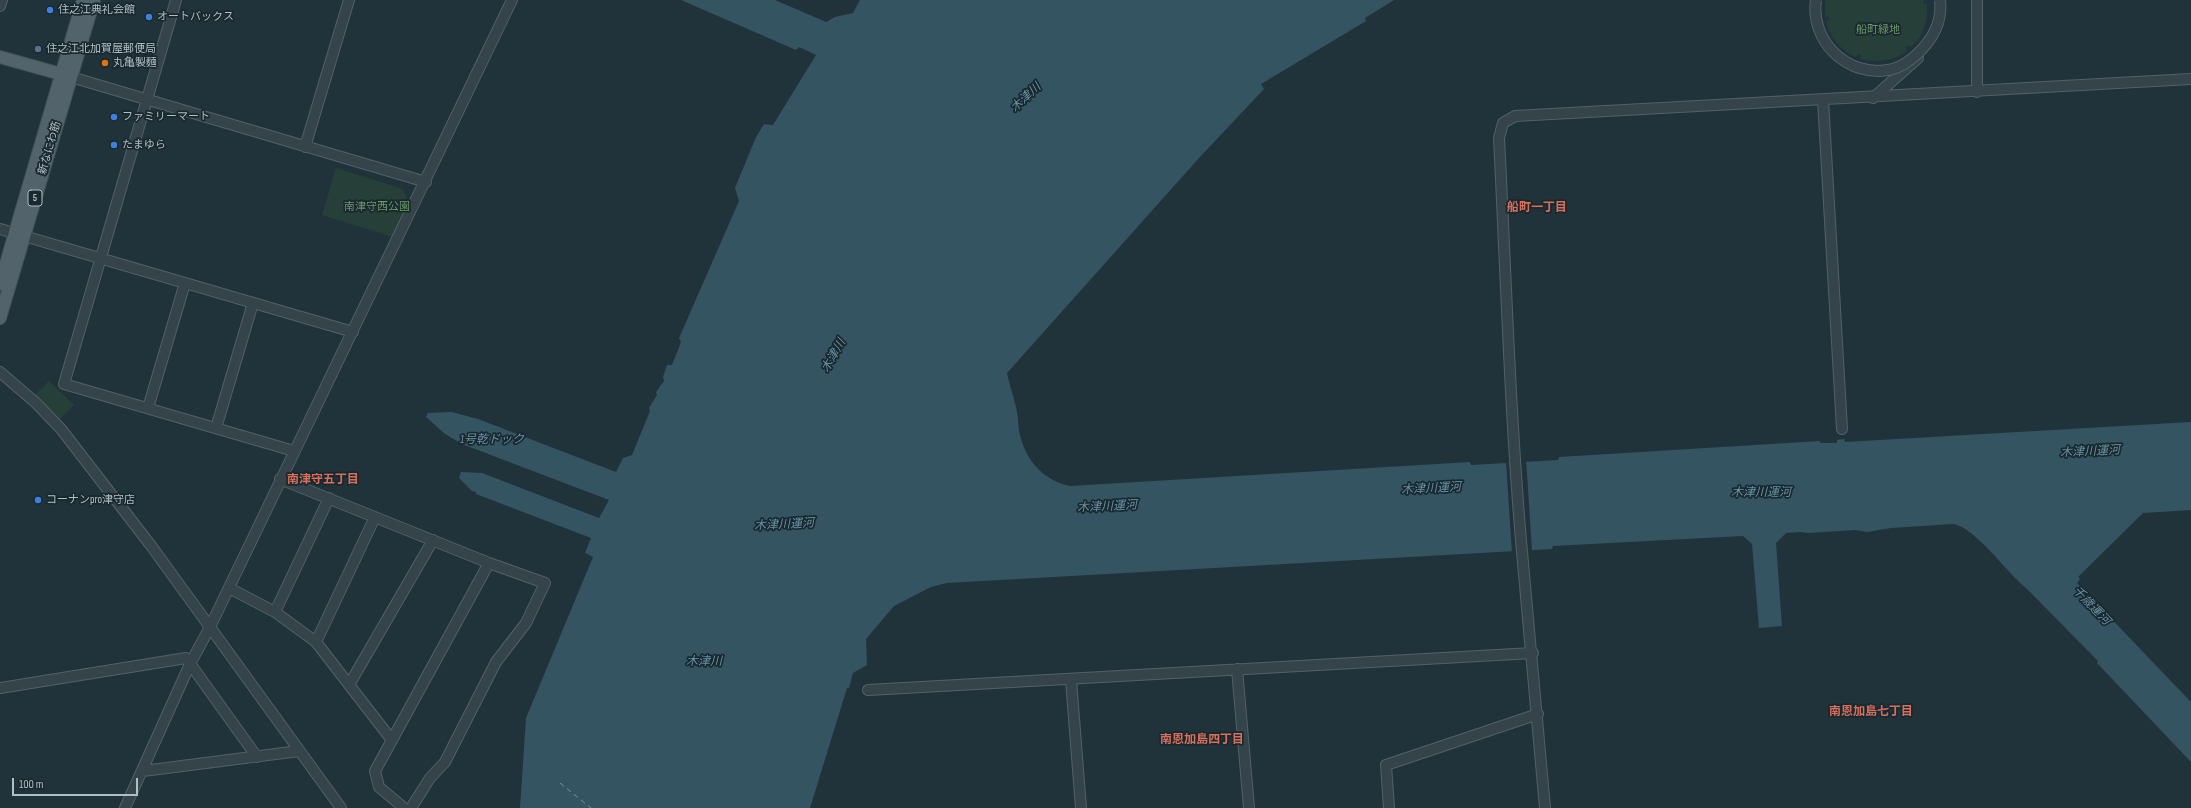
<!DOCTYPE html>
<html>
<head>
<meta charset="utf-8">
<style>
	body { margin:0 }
	#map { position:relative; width:2191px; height:808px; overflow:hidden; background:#21333a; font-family:"Sofia Sans Condensed",sans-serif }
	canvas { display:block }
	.scale { position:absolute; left:12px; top:778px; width:126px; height:18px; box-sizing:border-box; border:2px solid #afbfc7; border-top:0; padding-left:5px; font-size:12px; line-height:14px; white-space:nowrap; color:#afbfc7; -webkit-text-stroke:3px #1a282f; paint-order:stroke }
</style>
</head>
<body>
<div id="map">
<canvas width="2191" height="808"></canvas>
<div class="scale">100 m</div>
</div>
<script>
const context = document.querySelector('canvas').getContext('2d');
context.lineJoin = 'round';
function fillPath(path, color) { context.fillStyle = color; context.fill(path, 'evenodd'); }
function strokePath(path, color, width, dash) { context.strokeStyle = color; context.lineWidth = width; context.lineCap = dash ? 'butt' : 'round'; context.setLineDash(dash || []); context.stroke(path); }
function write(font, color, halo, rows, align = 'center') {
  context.font = font + ' "Sofia Sans Condensed","Noto Sans JP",sans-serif'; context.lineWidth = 3.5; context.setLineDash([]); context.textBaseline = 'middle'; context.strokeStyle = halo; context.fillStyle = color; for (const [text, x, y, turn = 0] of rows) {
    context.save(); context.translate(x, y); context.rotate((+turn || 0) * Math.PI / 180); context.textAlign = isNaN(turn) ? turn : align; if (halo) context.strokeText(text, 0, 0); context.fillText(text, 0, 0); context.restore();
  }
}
const green = new Path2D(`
	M1825 0H1923L1924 4 1927 3C1928 20 1924 36 1911 47L1909 45 1905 48 1907 51C1893 61 1877 63 1860 59L1861 55 1858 54 1856 57C1841 51 1831 38 1826 23V21L1829 20V16L1825 17Z
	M336 168 403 189 408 202 393 237 322 215Z
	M49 381 74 405 60 419 35 395Z`);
const water = new Path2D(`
	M681 0H775L826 22 835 17 853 13 860 0H1394L1365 18 1366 21 1261 84 1264 89 1199 158 1007 373C1010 388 1017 405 1018 420 1019 450 1037 479 1070 486L1470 462 1471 465 1558 460 1559 457 1820 441V443H1837V440L1844 439 1845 442 2191 422V510L2143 513 2078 577 2080 579 2077 583 2191 702V762L2097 663 2098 661 2027 589C2008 574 1975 527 1953 524L1891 528 1867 532 1855 530 1809 533 1800 532 1786 533 1776 543 1782 626 1759 628 1752 544 1743 536 1553 546 1552 549 947 583 931 587 894 606 866 639 867 665 853 673 849 688H847L810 808H520L526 718 593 557 585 553 591 538 476 494V492L472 491 459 478 461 472 482 473 599 518 609 500 462 444 445 434 426 417 428 413 452 412 478 419 616 472 623 458 632 455 650 411 649 408 657 395 656 392 664 381 663 377 667 365H672L681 342 679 338 739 201 735 188 756 137 764 124 773 125 816 55 799 47 796 50Z`);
const pier = new Path2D(`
	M1526 458 1532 551 1512 553 1506 462Z`);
const ferry = new Path2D(`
	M560 783 591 808`);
const minor = new Path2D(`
	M176 0 64 384 294 451
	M0 6 2 0
	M71 77 426 182
	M1977 92V0
	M1873 98 1918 58
	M1823 100 1842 429
	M305 147 349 0
	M0 229 353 332
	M0 372 36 403 61 429 152 547 341 808
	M148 408 185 283
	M216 428 253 303
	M280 479 489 563 545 583 526 623 496 662 445 762 430 778 411 808
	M229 588 275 612 316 642 391 739
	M275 612 329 498
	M316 642 375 517
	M1237 669 1249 808
	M1071 680 1081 808
	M349 685 433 540
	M0 688 186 658 257 757
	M868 690 1533 653
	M143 771 299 751
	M125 808 190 664 210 627 512 0
	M404 808 379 787 375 771 489 563
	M1389 808 1386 765 1538 714
	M1545 808C1538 723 1530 638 1522 552 1510 415 1506 276 1499 138L1503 123 1515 116 2191 79`);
const major = new Path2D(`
	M0 57 68 76
	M0 284 83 0
	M0 318 94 0`);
const minorBridge = new Path2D(`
	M1816 0C1810 41 1847 77 1888 70 1902 68 1914 58 1923 48 1936 34 1942 18 1940 0`);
const markers = [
	[50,10,4,"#3f7fe0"],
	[149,17,4,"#3f7fe0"],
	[38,49,4,"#5c6f8a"],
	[105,63,4,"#e8710a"],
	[114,117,4,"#3f7fe0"],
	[114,145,4,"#3f7fe0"],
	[38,500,4,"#3f7fe0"]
];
const shields = [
	[35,198,14]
];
const shieldNames = [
	["5",35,198]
];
const poiNames = [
	["住之江典礼会館",58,10],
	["オートバックス",157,17],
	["住之江北加賀屋郵便局",46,49],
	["丸亀製麵",113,63],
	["ファミリーマート",122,117],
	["たまゆら",122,145],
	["コーナンpro津守店",46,500]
];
const parkNames = [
	["船町緑地",1878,30],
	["南津守西公園",377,207]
];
const streetNames = [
	["新なにわ筋",50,148,-74]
];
const waterNames = [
	["木津川",1026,98,-43],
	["木津川",834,356,-60],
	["1号乾ドック",492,440],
	["木津川運河",2090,452,-3],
	["木津川運河",1431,489,-3],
	["木津川運河",1761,493],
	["木津川運河",1107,507,-3],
	["木津川運河",784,525,-3],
	["千歳運河",2091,606,46],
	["木津川",704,662]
];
const neighbourhoodNames = [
	["船町一丁目",1537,208],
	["南津守五丁目",323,480],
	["南恩加島七丁目",1871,712],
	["南恩加島四丁目",1202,740]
];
fillPath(green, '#263f39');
fillPath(water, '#345462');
fillPath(pier, '#21333a');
strokePath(ferry, '#6794a7', 1, [5, 4]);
strokePath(minor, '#526168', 12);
strokePath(major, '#414f57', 14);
strokePath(minor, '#35444a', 10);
strokePath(major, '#52636b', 12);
strokePath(minorBridge, '#526168', 12, []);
strokePath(minorBridge, '#35444a', 10);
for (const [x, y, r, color] of markers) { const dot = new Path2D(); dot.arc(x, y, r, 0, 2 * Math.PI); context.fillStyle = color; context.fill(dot); strokePath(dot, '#1a282f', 1.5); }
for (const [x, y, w] of shields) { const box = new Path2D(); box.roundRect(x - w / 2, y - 8, w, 16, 3); context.fillStyle = '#1a282f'; context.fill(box); strokePath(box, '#afbfc7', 1); }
write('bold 10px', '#afbfc7', null, shieldNames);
write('11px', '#afbfc7', '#1a282f', poiNames, 'left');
write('11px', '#689866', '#1a282f', parkNames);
write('11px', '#afbfc7', '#1a282f', streetNames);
write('italic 12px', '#6794a7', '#1a282f', waterNames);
write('bold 12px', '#d66f5b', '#1a282f', neighbourhoodNames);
</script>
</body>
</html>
